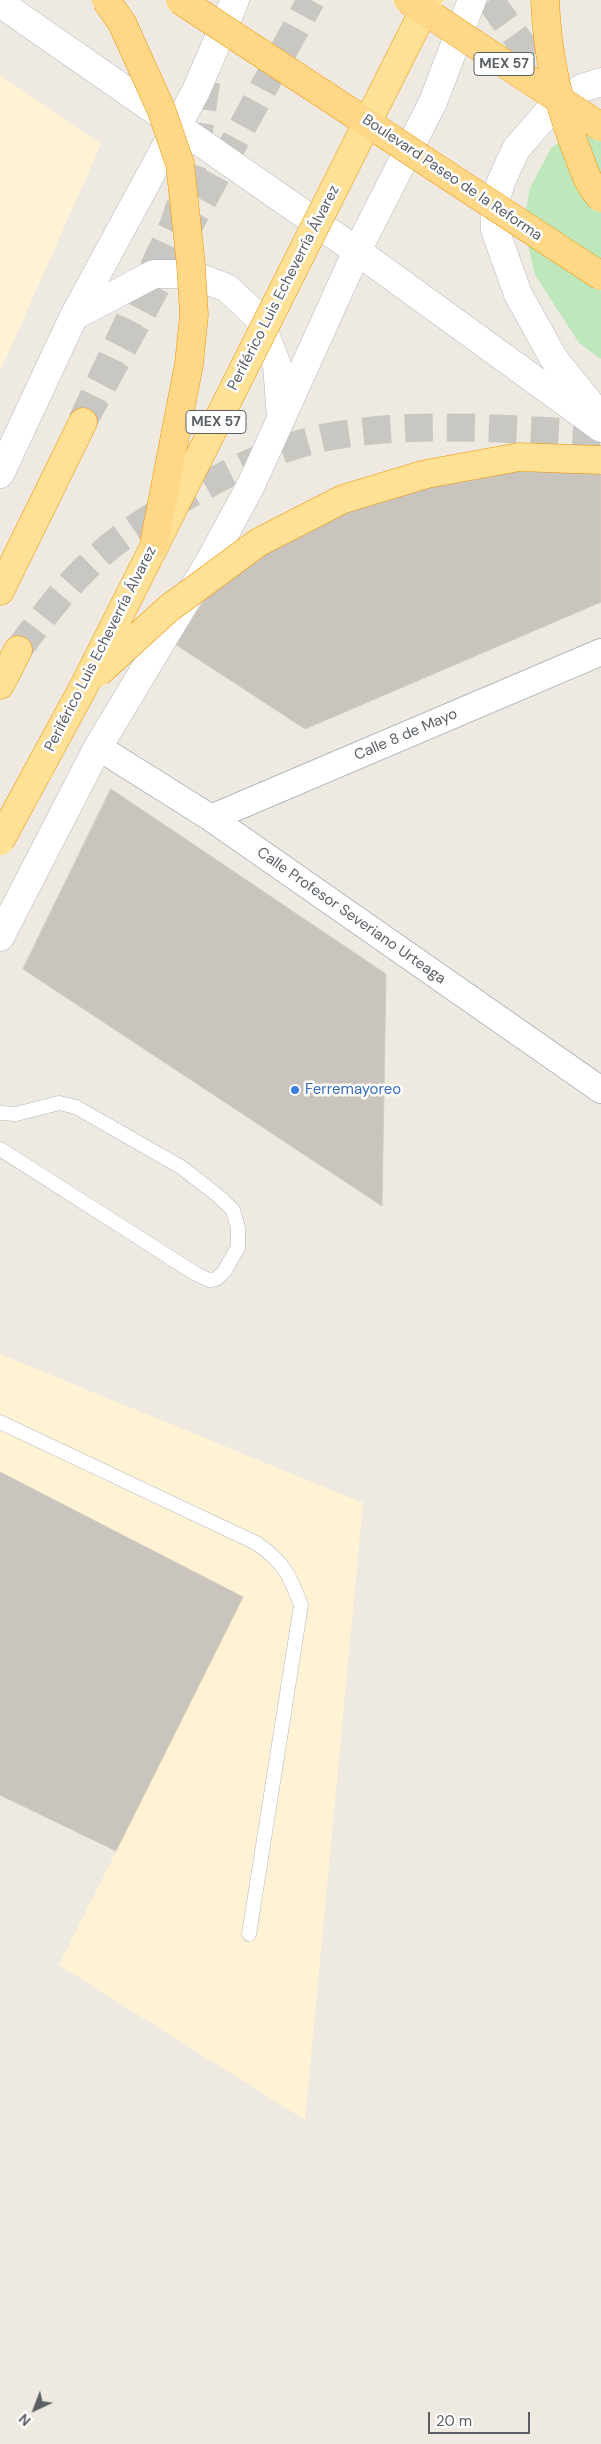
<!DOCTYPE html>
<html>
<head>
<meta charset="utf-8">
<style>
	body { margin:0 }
	#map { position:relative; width:601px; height:2444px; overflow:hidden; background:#eeeae1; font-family:"DM Sans",sans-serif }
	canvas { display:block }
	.north { position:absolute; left:10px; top:2384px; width:50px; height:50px; -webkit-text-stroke:4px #fff; paint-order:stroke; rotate:223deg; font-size:14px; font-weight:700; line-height:20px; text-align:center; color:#5a5f64 }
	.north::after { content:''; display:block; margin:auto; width:18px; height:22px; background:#5a5f64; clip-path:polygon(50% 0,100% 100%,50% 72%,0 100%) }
	.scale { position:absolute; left:428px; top:2412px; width:102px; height:22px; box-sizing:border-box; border:2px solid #5a5f64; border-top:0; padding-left:6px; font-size:15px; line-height:18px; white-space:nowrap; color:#5a5f64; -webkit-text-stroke:4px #fff; paint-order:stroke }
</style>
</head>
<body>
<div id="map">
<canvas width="601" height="2444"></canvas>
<div class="north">N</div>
<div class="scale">20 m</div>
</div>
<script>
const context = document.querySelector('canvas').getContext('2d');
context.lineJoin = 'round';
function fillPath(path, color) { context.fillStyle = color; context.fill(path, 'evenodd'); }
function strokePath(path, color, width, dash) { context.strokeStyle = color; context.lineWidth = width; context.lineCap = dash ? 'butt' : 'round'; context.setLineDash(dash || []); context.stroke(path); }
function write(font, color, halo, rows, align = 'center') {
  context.font = font + ' "DM Sans",sans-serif'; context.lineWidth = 5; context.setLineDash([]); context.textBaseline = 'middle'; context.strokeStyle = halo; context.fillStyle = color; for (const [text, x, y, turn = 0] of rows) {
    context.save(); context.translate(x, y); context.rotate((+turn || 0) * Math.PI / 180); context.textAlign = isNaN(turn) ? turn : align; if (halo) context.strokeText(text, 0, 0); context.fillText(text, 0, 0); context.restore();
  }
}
const commercial = new Path2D(`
	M0 75 101 144 0 371Z
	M0 1354 363 1503 305 2120 59 1965 116 1852 0 1795Z`);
const green = new Path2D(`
	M601 114V359L579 343 535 275 523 224 530 188 551 148Z`);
const building = new Path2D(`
	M515 464 601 466V602L305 729 175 644 218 580 292 529 385 492Z
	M111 789 386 974 382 1206 23 969Z
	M0 1472 243 1597 116 1851 0 1795Z`);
const trunkTunnel = new Path2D(`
	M490 0 547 80 564 96
	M83 422 311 0
	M18 650C40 621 61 592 88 566 116 538 150 518 183 498 238 467 288 441 351 433 434 422 518 430 601 434`);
const motorwayTunnel = new Path2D(`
	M82 421 174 224 195 158 208 69`);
const service = new Path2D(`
	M0 1113 16 1114 59 1103 76 1107 181 1167 216 1194 233 1210 238 1228V1247L224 1272 216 1279 209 1280 196 1274 0 1149
	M0 1422 256 1543C284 1562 289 1574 301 1605L249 1934`);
const minor = new Path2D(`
	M98 747 211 818 601 1090
	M211 818 601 652`);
const tertiary = new Path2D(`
	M74 316 154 274H191L227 288 258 317 277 365 281 418
	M0 474 74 316 196 91 235 0
	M0 937 98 747 211 559 251 485 357 251 433 102 472 0`);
const secondary = new Path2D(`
	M0 3 357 251 601 428
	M598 414 554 359 518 294 495 230 494 206 501 182 516 149 550 110 582 88 601 82`);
const trunk = new Path2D(`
	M0 591 83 422
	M0 685 18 650`);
const trunkBridge = new Path2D(`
	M98 673 168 609 259 542 343 499 426 474 519 457 601 460
	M0 841 83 688 429 0`);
const motorwayBridge = new Path2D(`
	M106 0 122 23 161 109 180 164 191 265 194 315 189 364 154 544
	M180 0 601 276
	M408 0 601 127
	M545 0C547 53 558 105 578 154 584 171 589 186 601 198`);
const markers = [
	[295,1090,5,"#3f7fe0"]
];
const shields = [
	[504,64,60],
	[216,422,60]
];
const shieldNames = [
	["MEX 57",504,64],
	["MEX 57",216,422]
];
const streetNames = [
	["Boulevard Paseo de la Reforma",452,178,34],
	["Periférico Luis Echeverría Álvarez",284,288,-63],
	["Periférico Luis Echeverría Álvarez",101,649,-63],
	["Calle 8 de Mayo",406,735,-23],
	["Calle Profesor Severiano Urteaga",351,916,35]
];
const shopNames = [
	["Ferremayoreo",305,1090]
];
fillPath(commercial, '#fff2d5');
fillPath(green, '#bee8bb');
fillPath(building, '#c9c5be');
strokePath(building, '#d3cbbf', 1);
strokePath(trunkTunnel, '#c9c7c2', 28, [28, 14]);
strokePath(motorwayTunnel, '#c9c7c2', 28, [28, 14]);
strokePath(service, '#b4b8bd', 15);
strokePath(minor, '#b4b8bd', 28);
strokePath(tertiary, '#b4b8bd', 29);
strokePath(secondary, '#b5babf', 29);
strokePath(trunk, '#ef9200', 29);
strokePath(service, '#fff', 14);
strokePath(minor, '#fff', 26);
strokePath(tertiary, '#fff', 28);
strokePath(secondary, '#fff', 28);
strokePath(trunk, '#ffe196', 28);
strokePath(trunkBridge, '#ef9200', 29, []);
strokePath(motorwayBridge, '#ef9200', 29, []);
strokePath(trunkBridge, '#ffe196', 28);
strokePath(motorwayBridge, '#ffd887', 28);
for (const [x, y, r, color] of markers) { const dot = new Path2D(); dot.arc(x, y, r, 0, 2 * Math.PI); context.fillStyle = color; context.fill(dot); strokePath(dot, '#fff', 2); }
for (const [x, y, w] of shields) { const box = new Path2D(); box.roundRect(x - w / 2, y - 11.5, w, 23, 4); context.fillStyle = '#fff'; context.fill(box); strokePath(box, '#5a5f64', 1); }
write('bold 14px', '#5a5f64', null, shieldNames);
write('15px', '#5a5f64', '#fff', streetNames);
write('15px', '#366cbe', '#fff', shopNames, 'left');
</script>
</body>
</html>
